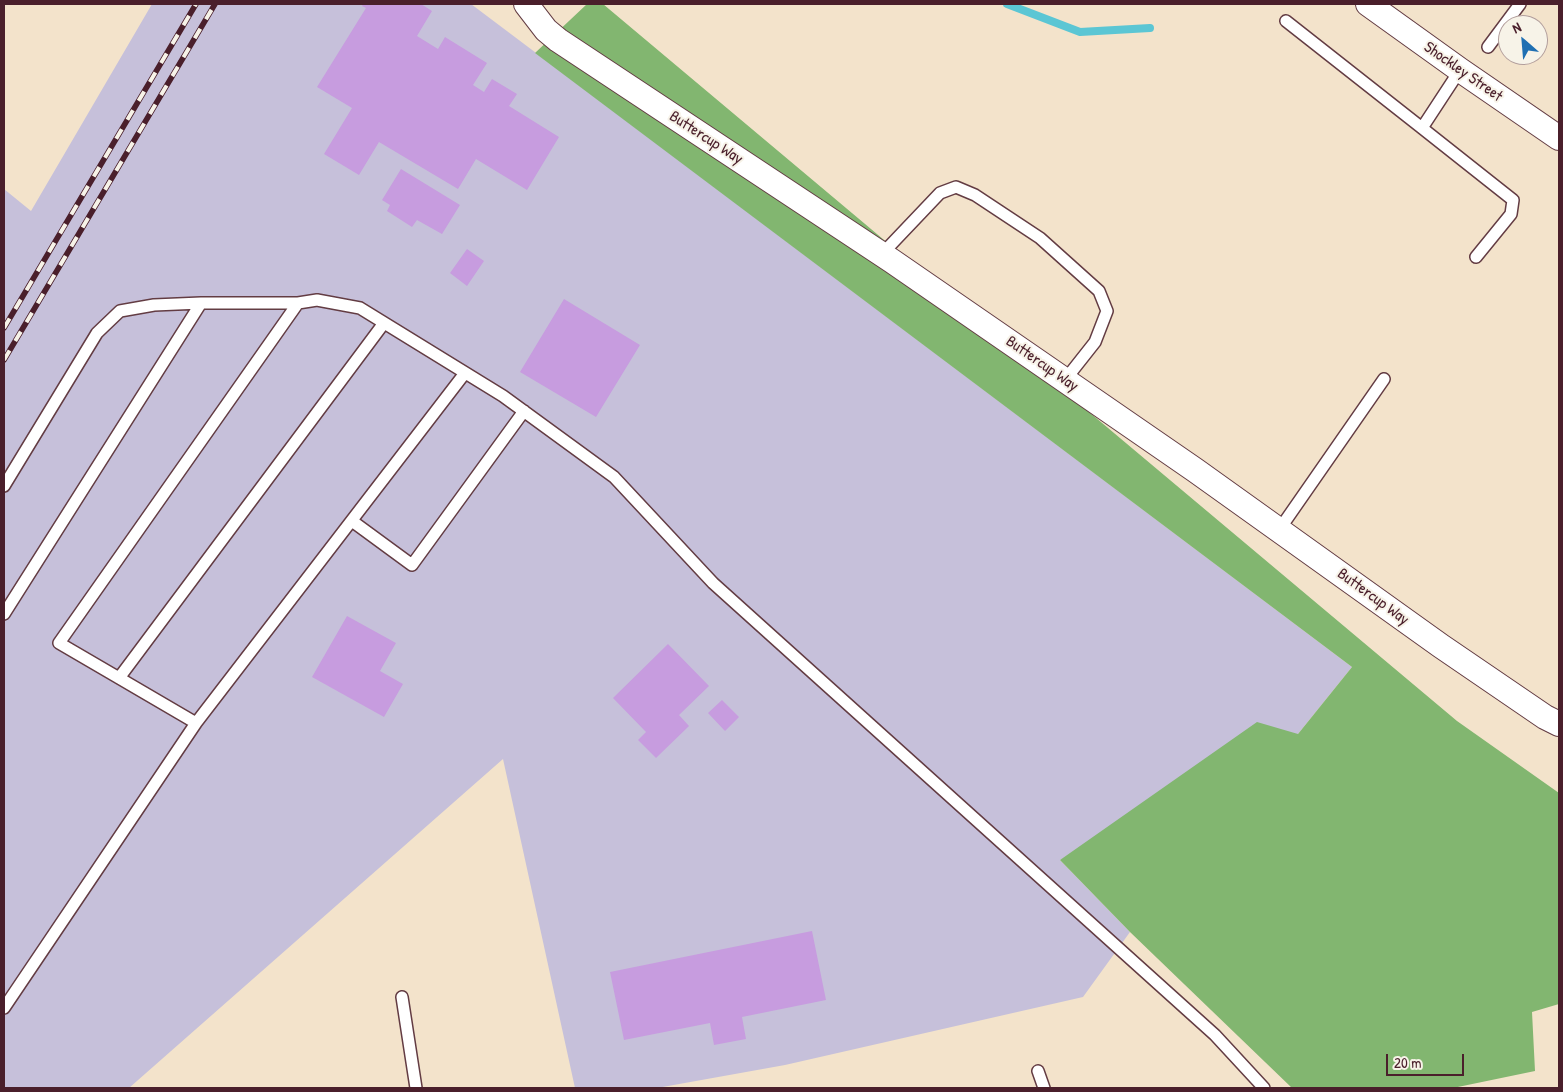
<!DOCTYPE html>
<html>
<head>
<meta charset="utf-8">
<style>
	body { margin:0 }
	#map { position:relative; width:1563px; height:1092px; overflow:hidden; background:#f3e3cb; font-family:"Patrick Hand",sans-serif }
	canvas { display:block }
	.frame { position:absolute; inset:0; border:5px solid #4a1f2b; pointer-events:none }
	.north { position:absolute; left:1498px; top:15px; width:50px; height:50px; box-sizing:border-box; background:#f7f3e8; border:1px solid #b29e9c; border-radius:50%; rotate:333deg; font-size:14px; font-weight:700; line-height:20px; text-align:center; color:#4a1f2b }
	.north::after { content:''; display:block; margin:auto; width:18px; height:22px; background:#1f6fb2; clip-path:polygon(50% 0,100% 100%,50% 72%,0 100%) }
	.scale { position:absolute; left:1386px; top:1054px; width:78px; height:22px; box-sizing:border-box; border:2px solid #4a1f2b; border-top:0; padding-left:6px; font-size:15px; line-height:18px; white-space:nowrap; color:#4a1f2b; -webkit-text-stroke:4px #f7f3e8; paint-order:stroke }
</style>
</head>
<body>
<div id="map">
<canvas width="1563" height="1092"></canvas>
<div class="frame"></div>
<div class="north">N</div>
<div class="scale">20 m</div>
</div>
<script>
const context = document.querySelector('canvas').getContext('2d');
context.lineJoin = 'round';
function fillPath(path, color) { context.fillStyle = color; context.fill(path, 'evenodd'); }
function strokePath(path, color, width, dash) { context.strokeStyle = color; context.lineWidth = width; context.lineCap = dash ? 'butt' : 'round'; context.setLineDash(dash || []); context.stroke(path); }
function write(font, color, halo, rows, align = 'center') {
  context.font = font + ' "Patrick Hand",sans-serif'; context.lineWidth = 4; context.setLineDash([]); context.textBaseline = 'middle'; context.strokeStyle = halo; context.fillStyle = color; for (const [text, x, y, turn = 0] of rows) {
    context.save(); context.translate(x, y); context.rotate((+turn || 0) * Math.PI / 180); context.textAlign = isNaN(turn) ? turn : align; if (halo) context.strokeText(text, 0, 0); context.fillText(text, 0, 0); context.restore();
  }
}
const industrial = new Path2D(`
	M152 4H471L1352 667 1298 734 1060 860 1130 932 1083 997 785 1065 657 1088H575L503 759 129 1088H4V189L31 211Z`);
const forest = new Path2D(`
	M587 4H603L1457 721 1559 793V1004L1532 1012 1535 1071 1453 1088H1292L1130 932 1060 860 1257 722 1298 734 1352 667 535 53Z`);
const stream = new Path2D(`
	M1007 4 1080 32 1150 28`);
const building = new Path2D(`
	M363 4H421L432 11 417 36 438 49 445 37 487 63 473 85 484 92 492 79 517 94 509 106 559 137 527 190 476 159 458 189 379 142 359 175 324 154 352 108 317 87 366 8 362 6Z
	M401 169 460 205 442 234 417 220 412 227 387 211 390 205 382 200Z
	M467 249 484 261 467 286 450 273Z
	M564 299 640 345 596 417 520 372Z
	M347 616 396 643 380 671 403 684 384 717 312 677Z
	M668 644 709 686 679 715 689 726 656 758 638 740 646 732 613 698Z
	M722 700 739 717 725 731 708 713Z
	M812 931 826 1000 742 1017 746 1039 714 1045 710 1023 624 1040 610 972Z`);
const service = new Path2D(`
	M1286 21 1422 128 1460 70
	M1488 47 1520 4
	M1422 128 1513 200 1511 214 1476 257
	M882 254 940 193 956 187 975 195 1040 238 1099 291 1107 311 1095 342 1065 380
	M201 303H298L317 300 360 308 503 396 614 477 713 583 1215 1035 1264 1088
	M384 323 119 678 196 723 465 373
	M4 486 97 333 120 311 154 305 201 303 4 614
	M352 521 412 565 524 411
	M1279 530 1384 379
	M119 678 59 643 298 303
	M402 997 416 1088
	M4 1008 196 723
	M1038 1071 1044 1088`);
const minor = new Path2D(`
	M526 4 546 30 558 40 892 261 1195 470 1441 646 1545 717 1559 724
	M1368 4 1460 70 1559 138`);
const rail = new Path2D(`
	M4 328 196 4
	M4 360 215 4`);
const streetNames = [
	["Shockley Street",1463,72,35],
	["Buttercup Way",706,138,33],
	["Buttercup Way",1042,364,35],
	["Buttercup Way",1373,597,36]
];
fillPath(industrial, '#c6c0da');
fillPath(forest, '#82b670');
strokePath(stream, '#5bc6d4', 8);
fillPath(building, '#c79cdf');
strokePath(service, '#633c43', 14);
strokePath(minor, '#633c43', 26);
strokePath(service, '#fff', 11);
strokePath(minor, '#fff', 24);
strokePath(rail, '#4a1f2b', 5.5);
strokePath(rail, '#f7f3e8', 4, [11]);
write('16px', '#4a1f2b', '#f7f3e8', streetNames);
</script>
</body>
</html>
